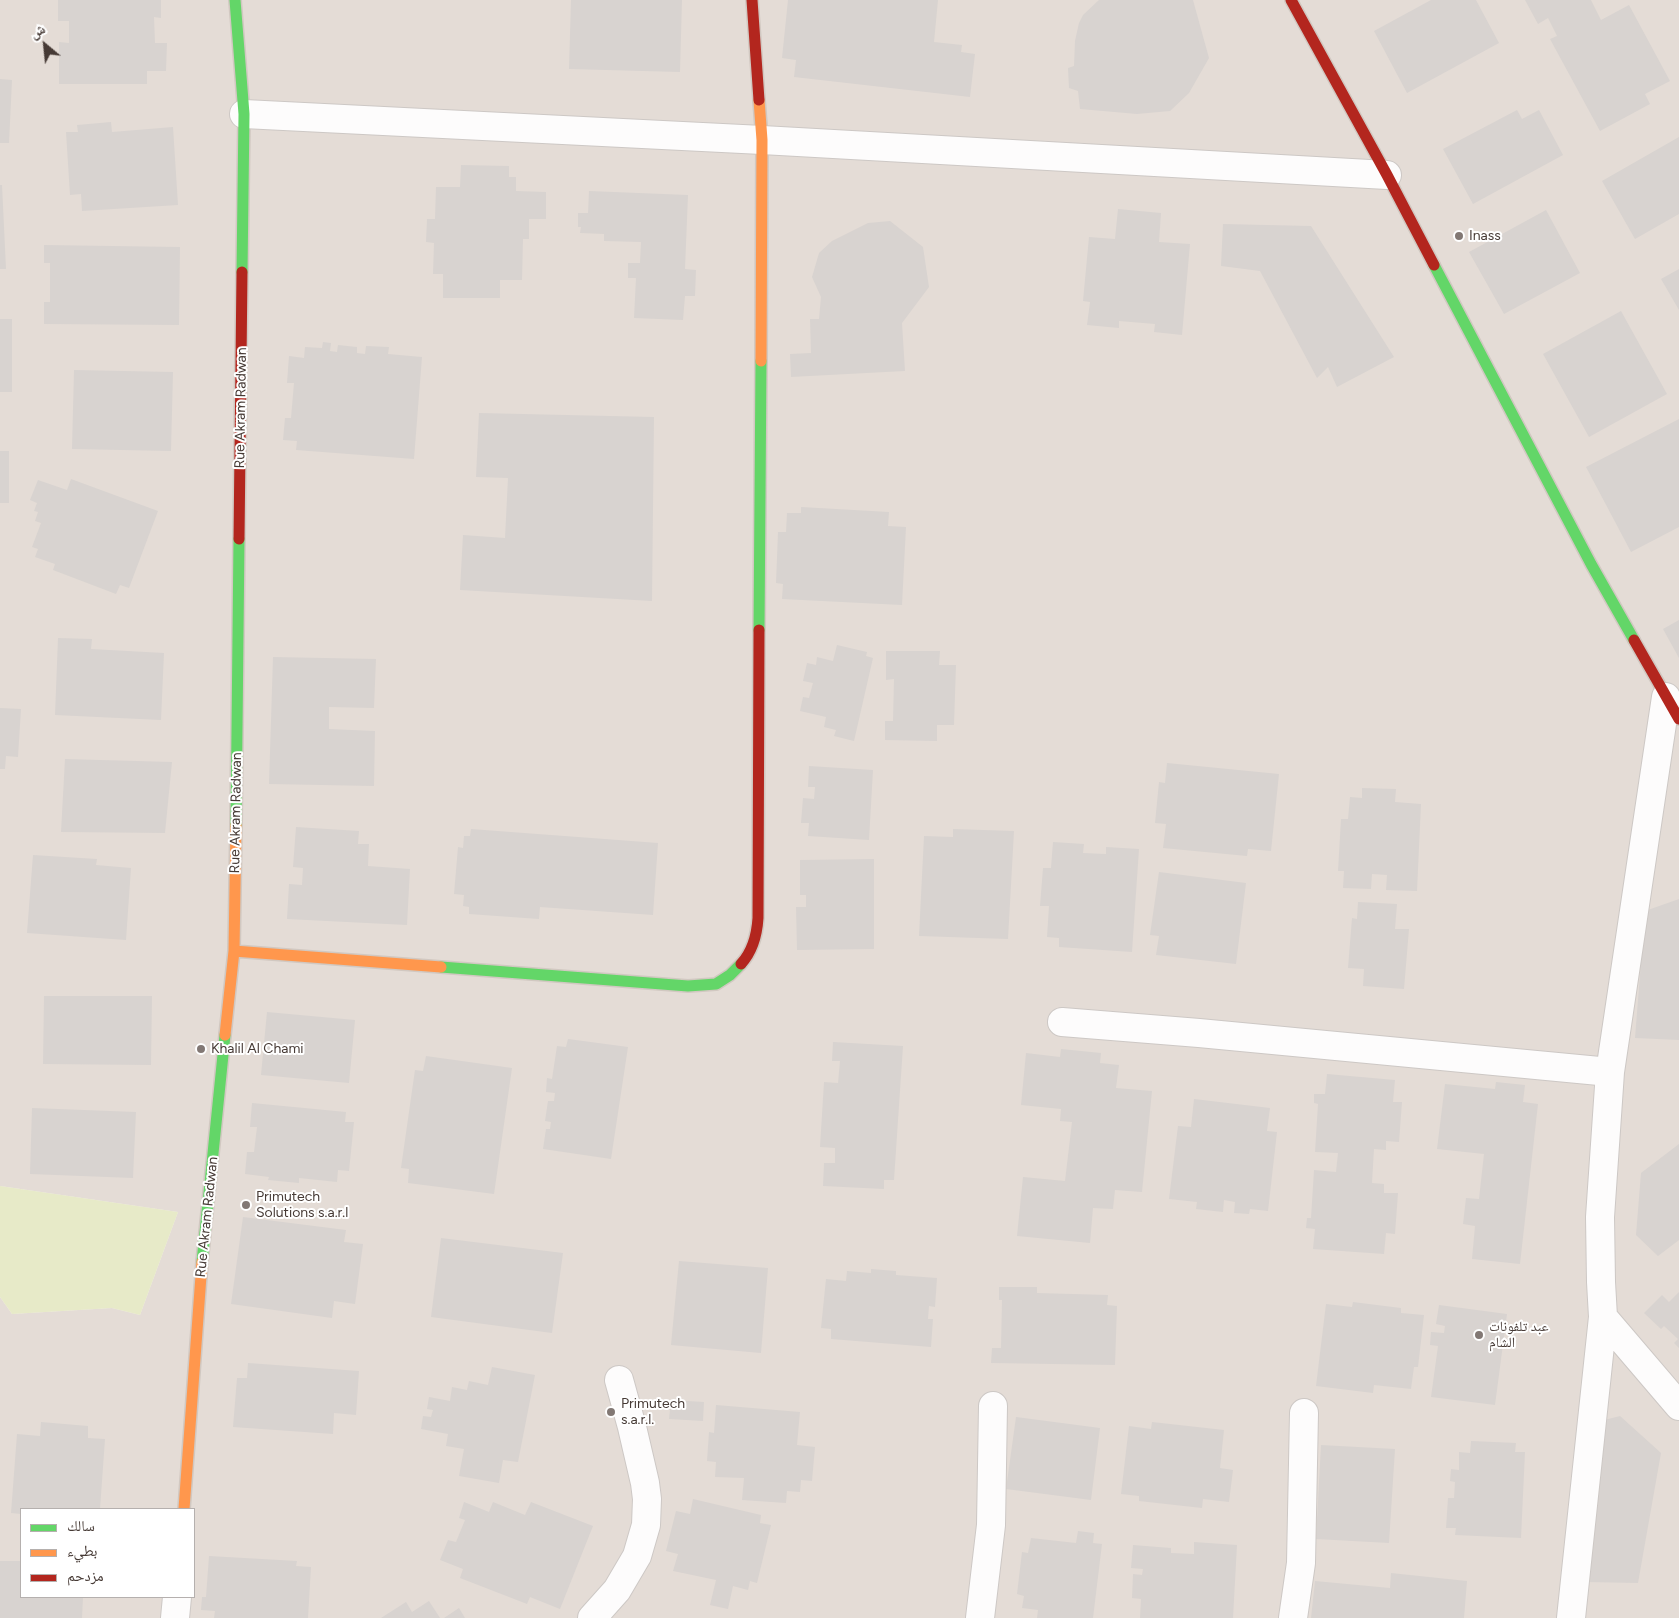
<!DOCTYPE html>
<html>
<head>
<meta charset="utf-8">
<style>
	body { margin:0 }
	#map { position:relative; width:1679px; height:1618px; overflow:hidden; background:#f0ece9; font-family:Figtree,"Noto Naskh Arabic",sans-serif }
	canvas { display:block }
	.legend { position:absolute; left:20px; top:1508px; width:175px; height:90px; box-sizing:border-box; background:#fff; border:1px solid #b5b0ae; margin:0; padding:6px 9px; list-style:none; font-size:15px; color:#463a35 }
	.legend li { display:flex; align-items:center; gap:10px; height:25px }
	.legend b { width:25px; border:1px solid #b5b0ae }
	.north { position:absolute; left:20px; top:20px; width:50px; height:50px; -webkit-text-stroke:4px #fff; paint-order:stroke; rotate:332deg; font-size:14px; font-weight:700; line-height:20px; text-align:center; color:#463a35 }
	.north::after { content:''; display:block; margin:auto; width:18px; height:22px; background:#463a35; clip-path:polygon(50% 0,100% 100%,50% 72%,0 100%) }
</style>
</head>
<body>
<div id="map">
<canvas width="1679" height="1618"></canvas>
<ul class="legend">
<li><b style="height:6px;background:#63d668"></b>سالك</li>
<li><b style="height:6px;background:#ff974d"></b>بطيء</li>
<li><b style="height:6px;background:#b3261e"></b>مزدحم</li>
</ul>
<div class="north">ش</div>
</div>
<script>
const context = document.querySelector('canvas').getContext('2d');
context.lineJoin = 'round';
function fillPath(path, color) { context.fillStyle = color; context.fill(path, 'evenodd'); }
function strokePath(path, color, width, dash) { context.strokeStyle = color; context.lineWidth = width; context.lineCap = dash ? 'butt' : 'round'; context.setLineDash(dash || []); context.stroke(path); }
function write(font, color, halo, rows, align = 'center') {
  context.font = font + ' Figtree,"Noto Naskh Arabic",sans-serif'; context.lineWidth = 4; context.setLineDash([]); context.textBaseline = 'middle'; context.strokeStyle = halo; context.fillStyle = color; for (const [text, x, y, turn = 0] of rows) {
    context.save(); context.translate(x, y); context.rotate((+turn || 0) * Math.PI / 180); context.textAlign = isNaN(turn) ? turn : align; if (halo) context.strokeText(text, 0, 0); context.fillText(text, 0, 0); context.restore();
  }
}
const residential = new Path2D(`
	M0 0H1679V1618H0V1297L12 1314 112 1308 140 1315 178 1212 0 1186ZM21 1509H194V1597H21Z`);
const green = new Path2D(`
	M0 1186 178 1212 140 1315 112 1308 12 1314 0 1297Z`);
const building = new Path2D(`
	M58 0H161V18L154 17 155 43H167L166 71H147V84H59V42L69 43V21H58Z
	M571 0H682L680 72 569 69Z
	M788 0H938L934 42 962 45 961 52 975 54 970 97 794 77 796 60 782 58Z
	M1099 0H1193L1209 58 1189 93 1170 111 1137 114 1080 109 1078 91 1069 88 1068 68 1074 66 1075 41 1079 23 1083 15Z
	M1431 0H1476L1499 43 1407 93 1374 31Z
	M1525 0H1591L1601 20 1629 5 1670 81 1645 94 1650 104 1600 131 1550 39 1557 36 1548 18 1538 24Z
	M0 79 12 80 9 143H0Z
	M1517 110 1522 119 1539 110 1563 155 1473 204 1443 149Z
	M111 122 112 132 173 127 178 205 82 211 81 194 70 195 66 132H78L77 125Z
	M1679 137V214L1635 239 1602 181Z
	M461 165 509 166V177H516V191L546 192V219H529V239H523L522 280H500V298H443V274H433L434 243 426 242 427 219H435L436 187H460Z
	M0 185H2L6 269H0Z
	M589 191 688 195 685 269 696 270 695 296H685L683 320 634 318 636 278H628V263H640L641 242 604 241V234L580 233 581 227H578V213H588Z
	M1118 209 1161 213 1159 242 1190 244 1182 335 1154 332 1155 324 1119 321V328L1087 325 1090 302 1083 301 1089 237 1115 239Z
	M1546 210 1580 273 1504 314 1469 252Z
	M890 221 923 247 929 287 902 323 905 371 791 377 790 354 811 353 810 319H819L821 297 812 277 819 253 832 241 868 223Z
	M1223 224 1311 226 1394 357 1337 387 1328 367 1317 378 1260 271 1221 266Z
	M44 245 180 247 179 325 44 324V302H50V263H44Z
	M1679 269V310L1661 279Z
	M1621 311 1667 394 1589 437 1543 354Z
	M0 319H12V392H0Z
	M323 342 331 343 330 351 337 352 338 345 357 347V353L365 354 366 346 389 347 388 354 422 357 414 459 296 450 297 441 283 440 285 418H291L294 383H287L289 356 304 358 305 347 322 348Z
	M74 370 173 372 171 451 72 449Z
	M479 413 654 417 652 601 460 590 463 535 505 538 508 478 476 477Z
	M1679 419V527L1631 552 1586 467Z
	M0 451H9V503H0Z
	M71 479 158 511 129 588 120 585 116 594 53 570 55 564 35 557 38 549 32 547 41 523 35 521 38 512 34 511 37 503 30 500 38 480 67 490Z
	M801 507 889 512 888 526 906 527 902 605 782 599 783 584 776 583 778 532H786L787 513H801Z
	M1679 620V658L1663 629Z
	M58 638 92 639 91 649 164 653 161 720 55 715Z
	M837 645 867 652 866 656 873 658 854 741 834 736 836 730 824 727 826 717 800 711 803 697 809 698 813 683 803 681 807 663 816 665 817 657 833 661Z
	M886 651H940L939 665H956L954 725H937V741L885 740V721H893L894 679 886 680Z
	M273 657 376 659 374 708 329 707V729L375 731 374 786 269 784Z
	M0 708 21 709 18 757 6 756 5 769H0Z
	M65 759 172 762 165 833 61 832Z
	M1167 763 1279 774 1271 851 1248 849 1247 856 1163 848 1166 824 1155 823 1159 782 1165 783Z
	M809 766 873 770 869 840 808 836 809 823H801L803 798 814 799 815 787H808Z
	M1362 788 1396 789 1395 802 1421 804 1417 891 1386 890 1387 875 1372 874 1371 889 1343 888 1344 871H1338L1341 819H1348L1350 797 1362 798Z
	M296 827 359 831 358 844H369L368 866 410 869 407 925 287 919 289 884 302 885 303 868 293 867Z
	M471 829 658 843 653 915 540 907 539 919 469 914V907L463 906 464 895 454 894 458 847 463 848 464 836H470Z
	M953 829 1014 831 1008 939 919 936 924 836 953 837Z
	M1053 842 1084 844 1083 853 1106 854V847L1139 849 1132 952 1059 947V938L1047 937 1049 906H1040L1043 868H1051Z
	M33 855 97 859 96 865 131 868 126 940 27 933Z
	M874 859V949L797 950 796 907H806V895H800V860Z
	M1159 872 1246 883 1236 964 1156 955 1159 936 1150 935Z
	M1679 899V1040L1635 1038 1645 911Z
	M1358 902 1397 904 1395 929H1409L1404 989 1363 986 1364 969 1348 968 1352 918 1357 919Z
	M44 996H152L151 1065 43 1064Z
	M267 1012 355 1020 349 1083 261 1075Z
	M568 1039 628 1047 611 1159 543 1149 546 1129H550L551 1122 545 1121 548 1101H554L555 1093 546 1092 547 1078 552 1079 557 1046 566 1047Z
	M833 1042 903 1046 894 1180H884V1189L823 1186 824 1163H835V1148L820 1147 824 1082 838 1083 840 1061H832Z
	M1061 1049 1101 1053 1100 1063 1119 1065 1116 1088 1152 1091 1142 1192 1115 1190 1113 1209 1093 1208 1090 1243 1017 1236 1023 1177 1065 1181 1072 1122 1060 1121 1061 1109 1021 1105 1026 1053 1060 1057Z
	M426 1056 512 1068 494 1194 408 1183 409 1169 401 1168 415 1070 423 1071Z
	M1327 1074 1395 1080 1393 1102H1402L1399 1142 1386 1141V1150L1374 1149 1372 1183 1384 1184V1193H1398L1395 1234 1386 1233 1384 1254 1313 1249 1315 1229 1306 1228 1307 1218H1311L1314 1170 1336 1172 1338 1153 1315 1152 1318 1104 1314 1103V1094H1325Z
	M1496 1082 1525 1085 1523 1102 1538 1104 1520 1264 1472 1259 1475 1226 1463 1224 1466 1198 1479 1199 1484 1154 1437 1149 1445 1084 1495 1089Z
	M1194 1099 1270 1108 1267 1131 1277 1132 1268 1211 1250 1209 1249 1214 1234 1213 1235 1202 1224 1200 1223 1212 1196 1209 1197 1202 1169 1199 1178 1126 1191 1127Z
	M252 1103 346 1112 345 1122H354L349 1171 338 1170 337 1182 299 1178V1183L268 1180 269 1177 245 1174 247 1152H254L257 1127H250Z
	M32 1108 136 1112 133 1178 30 1174Z
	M1679 1144V1240L1658 1256 1636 1235 1641 1173Z
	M243 1217 346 1230 344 1242 363 1244 355 1304 334 1301 332 1318 231 1304Z
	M441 1238 563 1253 552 1333 431 1317Z
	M679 1261 768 1268 761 1353 671 1345Z
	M871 1269 896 1271V1275L937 1278 935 1307 929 1306 928 1319H933L931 1347 831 1339V1329L821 1328 826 1279 846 1281 847 1271 871 1273Z
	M999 1287H1037V1293L1108 1295 1107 1305 1117 1306 1115 1365 991 1363 992 1348H1001L1002 1300H999Z
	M1679 1292V1348L1674 1343 1678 1339 1664 1326 1661 1329 1644 1313 1662 1295 1669 1302Z
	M1353 1302 1401 1308V1313L1424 1315 1418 1367H1414L1411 1389 1374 1385 1373 1393 1316 1386 1326 1304 1352 1307Z
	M1439 1305 1507 1314 1495 1405 1431 1397 1438 1346 1430 1345 1431 1332 1444 1333 1445 1326 1436 1324Z
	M248 1363 359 1371 356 1415 334 1413 333 1434 233 1427 237 1378H247Z
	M492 1367 535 1375 518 1462 503 1460 499 1483 459 1476 464 1449 446 1446 448 1434 421 1429 423 1416 431 1417 433 1410 427 1409 429 1397 450 1401 452 1387 467 1390 469 1381 488 1385Z
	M671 1400 704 1402 703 1421 669 1419Z
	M716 1405 800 1412 797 1445 815 1447 812 1481 801 1480 800 1492 787 1491 786 1503 742 1500 744 1478 715 1477 716 1462 707 1461 709 1432 714 1433Z
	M1620 1416 1661 1453 1638 1583 1586 1582 1600 1421Z
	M1016 1417 1100 1428 1091 1500 1006 1489Z
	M41 1422 88 1426V1438L105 1439 100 1509H21V1514L11 1513 17 1434 40 1436Z
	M1152 1422 1224 1430 1220 1468 1233 1470 1229 1502 1203 1499 1202 1508 1139 1501V1496L1121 1494 1129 1426 1151 1429Z
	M1471 1441 1516 1443 1515 1452H1525L1521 1538 1455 1535 1456 1528H1446L1448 1498H1454L1455 1482 1450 1481 1451 1469 1459 1470V1452L1470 1453Z
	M1321 1445 1395 1449 1389 1543 1316 1539Z
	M693 1499 761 1515 760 1523 771 1525 757 1583 750 1581 748 1590 733 1586 728 1609 710 1605 716 1580 673 1571 678 1554 666 1551 676 1511 690 1514Z
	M464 1502 489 1512 493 1502 525 1515 531 1502 593 1526 560 1609 530 1597 527 1604 460 1578 463 1569 440 1560 448 1540 456 1542 465 1520 459 1518Z
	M1078 1531 1094 1533 1093 1543 1102 1544 1093 1618H1037L1038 1610 1022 1608 1024 1596 1017 1594 1022 1552 1028 1553 1031 1538 1076 1543Z
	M1194 1542 1237 1545 1233 1618H1140L1141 1599 1132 1598 1133 1574 1142 1575 1143 1569 1131 1568 1133 1545 1171 1548V1553L1194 1554Z
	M209 1556 297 1561 296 1566 311 1567 308 1618H214L215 1611 201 1610 202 1597H206Z
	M0 1561H21V1597H83L82 1618H0Z
	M1391 1573 1467 1581 1464 1618H1311L1315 1581 1390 1588Z
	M429 1601 440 1618H381L406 1602 412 1612Z
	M459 1608 465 1618H444Z`);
const street = new Path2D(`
	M244 114 762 140 1387 175
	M1062 1022 1199 1033 1610 1072
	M1603 1317 1679 1406
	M175 1618 177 1597
	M592 1618 617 1590 637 1556 646 1525 647 1499 645 1483 632 1427 619 1380
	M980 1618 991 1525 993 1406
	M1293 1618 1301 1563 1304 1413
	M1571 1618 1603 1317 1601 1282 1600 1217 1610 1072 1666 697`);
const fast = new Path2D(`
	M235 0 244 114 242 272
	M1434 265 1591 564 1634 640
	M759 630 761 361
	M236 825 239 539
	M441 967 688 986 716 984 730 975 741 964
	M202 1262 225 1035`);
const slow = new Path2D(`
	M759 100 762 140 761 361
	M234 951 441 967
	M225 1035 234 951 236 825
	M184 1509 202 1262`);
const jam = new Path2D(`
	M752 0 759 100
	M1291 0 1387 175 1434 265
	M239 539 242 272
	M1634 640 1679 719
	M741 964C752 952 757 934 758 918L759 630`);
const markers = [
	[1459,236,5,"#827874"],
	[201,1049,5,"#827874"],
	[246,1205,5,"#827874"],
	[1479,1335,5,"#827874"],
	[611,1412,5,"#827874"]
];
const poiNames = [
	["Inass",1469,236],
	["Khalil Al Chami",211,1049],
	["Primutech",256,1197],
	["Solutions s.a.r.l",256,1213],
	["عبد تلفونات",1489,1327],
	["الشام",1489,1343],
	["Primutech",621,1404],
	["s.a.r.l.",621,1420]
];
const streetNames = [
	["Rue Akram Radwan",241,408,-89],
	["Rue Akram Radwan",236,813,-89],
	["Rue Akram Radwan",207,1217,-84]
];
fillPath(residential, '#e4dcd6');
fillPath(green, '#e7eac8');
fillPath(building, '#d8d3d0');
strokePath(street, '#cdc8c5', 30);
strokePath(fast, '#d1c8c1', 14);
strokePath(slow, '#d1c8c1', 14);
strokePath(jam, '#d1c8c1', 14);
strokePath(street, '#fdfcfc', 28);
strokePath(fast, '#63d668', 11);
strokePath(slow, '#ff974d', 11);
strokePath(jam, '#b3261e', 11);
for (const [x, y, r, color] of markers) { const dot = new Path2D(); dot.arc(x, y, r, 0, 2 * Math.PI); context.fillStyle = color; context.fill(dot); strokePath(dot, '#fff', 2); }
write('14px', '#463a35', '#fff', poiNames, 'left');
write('14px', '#463a35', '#fff', streetNames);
</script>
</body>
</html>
